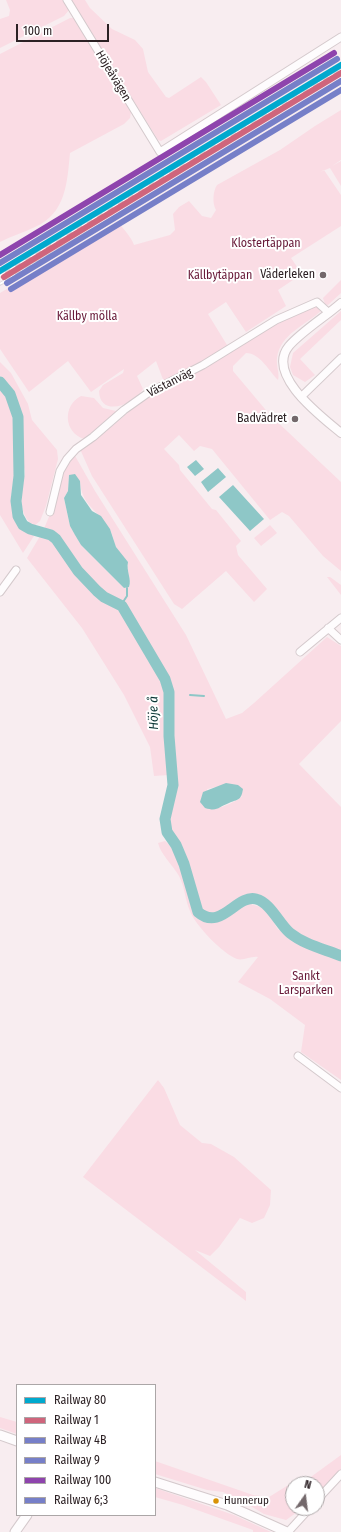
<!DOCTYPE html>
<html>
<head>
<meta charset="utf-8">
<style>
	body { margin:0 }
	#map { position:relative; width:341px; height:1532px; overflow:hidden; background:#f8edf0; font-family:"Fira Sans Condensed",sans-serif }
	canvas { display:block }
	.legend { position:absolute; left:16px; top:1384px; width:140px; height:132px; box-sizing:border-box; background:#fff; border:1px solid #aba6a7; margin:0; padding:5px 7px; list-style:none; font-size:12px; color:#2c2124 }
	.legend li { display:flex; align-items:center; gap:8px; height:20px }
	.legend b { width:20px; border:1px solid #aba6a7 }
	.north { position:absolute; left:285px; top:1476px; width:40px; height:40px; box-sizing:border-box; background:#fff; border:1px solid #aba6a7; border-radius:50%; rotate:14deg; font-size:11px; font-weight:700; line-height:16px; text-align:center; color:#2c2124 }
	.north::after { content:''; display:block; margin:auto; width:14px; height:18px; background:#73686b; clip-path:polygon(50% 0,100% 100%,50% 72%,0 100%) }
	.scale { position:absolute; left:16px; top:24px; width:93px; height:18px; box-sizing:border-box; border:2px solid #2c2124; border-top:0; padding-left:5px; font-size:12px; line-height:14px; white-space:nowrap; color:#2c2124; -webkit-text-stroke:3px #fff; paint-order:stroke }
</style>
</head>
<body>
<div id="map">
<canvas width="341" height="1532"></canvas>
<ul class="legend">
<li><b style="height:5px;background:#00a9ce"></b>Railway 80</li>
<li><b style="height:5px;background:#cf657c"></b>Railway 1</li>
<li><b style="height:5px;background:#767fc8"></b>Railway 4B</li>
<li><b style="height:5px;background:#767fc8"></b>Railway 9</li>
<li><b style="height:5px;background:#8e44ad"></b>Railway 100</li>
<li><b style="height:5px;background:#767fc8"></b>Railway 6;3</li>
</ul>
<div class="north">N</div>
<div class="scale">100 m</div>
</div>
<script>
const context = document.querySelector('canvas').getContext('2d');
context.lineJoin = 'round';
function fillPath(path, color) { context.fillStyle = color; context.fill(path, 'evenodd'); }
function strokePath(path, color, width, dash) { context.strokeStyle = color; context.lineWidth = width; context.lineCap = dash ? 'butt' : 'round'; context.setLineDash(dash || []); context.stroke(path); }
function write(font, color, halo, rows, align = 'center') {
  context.font = font + ' "Fira Sans Condensed",sans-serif'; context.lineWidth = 4; context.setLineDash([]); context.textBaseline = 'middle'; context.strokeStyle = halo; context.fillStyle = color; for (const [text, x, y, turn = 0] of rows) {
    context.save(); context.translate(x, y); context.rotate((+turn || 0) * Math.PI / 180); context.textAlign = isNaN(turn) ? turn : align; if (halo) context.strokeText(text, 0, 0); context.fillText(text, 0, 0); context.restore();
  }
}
const green = new Path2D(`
	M6 0H64L69 10 64 16 0 48V19L9 16 10 10Z
	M71 0H85L90 8 112 29 135 40 143 49 148 72 166 97 169 98 201 77 206 82 221 105 161 141 158 140Z
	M70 18H75L131 112 130 118 124 124 70 153C67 183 66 213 35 227 23 233 11 236 0 242V54Z
	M341 110V160L332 166 341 161V186L330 168 320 172 324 170 341 195V226L291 258 302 274 278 290 286 306 246 332 226 302 208 314 227 345H229L315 305 322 310C306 325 280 334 277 358 276 366 280 374 278 380 269 371 260 353 246 353L233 366V371L270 415 341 482V571L323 556 289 516 282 512 270 520 212 449 200 446 194 451 179 435 164 449 179 465 180 470 212 509 216 510 241 541 236 546 238 555 267 589 254 602 226 571 182 609 174 604 92 476 80 449 97 439 164 382 156 361 137 376 143 389C134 405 100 418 99 391L103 385 123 373 124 369 91 392 68 361 29 392 0 349V293L119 222C124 231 131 236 134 245L170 235 175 230 173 214 179 207 189 201 202 216 211 218 216 210C212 203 213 191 217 185L280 150 315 126Z
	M341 280V293L328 305 325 304 323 298Z
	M341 311V320L300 359 315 375 305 382 293 375 290 367 293 353Z
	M0 362 11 373 28 404 32 420 57 450 58 459 46 506 40 521 34 526C20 516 20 499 23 484 23 480 25 475 25 472 24 466 21 460 21 454 19 427 26 394 0 376Z
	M0 385 9 399 14 424 15 469 11 497 13 510 21 528 34 536 23 553 0 515Z
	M81 396 94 398 103 408 116 411 107 421 84 439C63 432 63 405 81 396Z
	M74 454 95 491 186 635 226 719 242 713 254 703 327 637 341 646V721L299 764 341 807V952C324 946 302 940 289 927 280 918 275 905 263 899 241 886 230 918 208 914 193 911 192 876 188 863 183 850 166 834 168 820 168 816 171 812 172 808 174 800 175 792 176 784L169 775 154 776 150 747 124 695 82 628 27 558 43 531 51 512 58 481ZM69 475 80 481C82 506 96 508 108 527 113 533 113 541 116 547 119 553 124 558 128 562 126 571 132 579 129 587L124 588 81 545 70 526 64 498 68 491ZM221 786 242 796C237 802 217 810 209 809L207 789Z
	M270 525 277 533 261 546 254 538Z
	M327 577H330L341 585V595Z
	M165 841C184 855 187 892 195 915 214 932 230 915 246 903 254 905 264 907 270 913 274 918 274 926 279 930L281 929 301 946 341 958V1080L301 1052 305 1025 270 999 238 982 258 957C251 956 243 961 237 959 223 954 195 925 190 911 185 900 185 887 179 876 173 865 161 855 158 843Z
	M158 1080 164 1088 180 1125 202 1143 211 1144 234 1157 271 1190 270 1205 264 1218 252 1223 240 1218 219 1247 210 1256 195 1250 246 1292V1301L83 1177Z
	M0 1417 17 1422V1434L0 1428Z
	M341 1455V1470L317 1495V1484H293V1508H303L286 1520 264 1514 244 1502 223 1492 207 1490 155 1474V1461L253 1495 269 1497 298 1479H308Z
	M155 1488 234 1515 271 1532H253V1530L183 1505 155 1497Z`);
const water = new Path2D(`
	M196 460 204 469 195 476 187 467Z
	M218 468 226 477 208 492 201 482Z
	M75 474 80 481 81 495 92 511 101 516 110 529 116 547 128 562C126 571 132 579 129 587L124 588 81 545 75 535 70 526 64 498 68 491 69 475Z
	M233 485 264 519 250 531 219 497Z
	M226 783 238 785 243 789C241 801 238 799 229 803 218 807 218 812 205 808L200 802 203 792Z`);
const stream = new Path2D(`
	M121 605 127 596V588
	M190 695 204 696`);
const river = new Path2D(`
	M0 382 10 394 18 417 19 476 16 501 18 516 23 525 30 529 51 535 56 539 78 571 97 591 104 597 122 606 165 679 169 692V736L173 785 165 819 167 832 176 845 184 864 198 912C221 932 236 894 256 899 271 903 279 924 290 933 305 945 324 949 341 956`);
const minor = new Path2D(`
	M67 0 160 152 341 37
	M301 397 341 358
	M50 512 60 471 67 459 76 449 93 437 124 410 148 393 203 365 276 320 317 302 329 313
	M0 592 16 570
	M328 628 341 640
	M300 652 341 618
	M298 1056 341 1088
	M317 1500 341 1474
	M288 1532 310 1508`);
const tertiary = new Path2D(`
	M341 303C325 317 302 331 289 346 265 375 322 417 341 433`);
const secondary = new Path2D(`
	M0 1435 17 1441
	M155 1482 227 1505 287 1532
	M15 1532 27 1515`);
const rail = new Path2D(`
	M0 276 341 70
	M0 284 196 169 341 80`);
const rail1 = new Path2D(`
	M0 271 341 65`);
const rail2 = new Path2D(`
	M4 277 341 73`);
const rail3 = new Path2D(`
	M0 263 337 59`);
const rail4 = new Path2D(`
	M7 283 341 81`);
const rail5 = new Path2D(`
	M0 255 334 53`);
const rail6 = new Path2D(`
	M11 289 341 90`);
const markers = [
	[323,275,4,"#73686b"],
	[295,419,4,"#73686b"],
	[216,1501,3.5,"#d99205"]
];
const busNames = [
	["Hunnerup",224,1501]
];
const streetNames = [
	["Höjeåvägen",113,76,59],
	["Västanväg",170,383,-27]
];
const parkNames = [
	["Klostertäppan",266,244],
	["Källbytäppan",220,276],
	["Källby mölla",87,317],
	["Sankt",306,977],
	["Larsparken",306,991]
];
const poiNames = [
	["Väderleken",315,275],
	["Badvädret",287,419]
];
const waterNames = [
	["Höje å",154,713,-91]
];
fillPath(green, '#fadce4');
fillPath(water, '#8ec7c7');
strokePath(stream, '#8ec7c7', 2);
strokePath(river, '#8ec7c7', 11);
strokePath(minor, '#d4c9cc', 9);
strokePath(tertiary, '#d4c9cc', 10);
strokePath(secondary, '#d4c9cc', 11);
strokePath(minor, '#fefcfd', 7);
strokePath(tertiary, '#fefcfd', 8);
strokePath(secondary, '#fefcfd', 9);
strokePath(rail, '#dbd8d8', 3.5);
strokePath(rail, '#fff', 2, [6]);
strokePath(rail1, '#00a9ce', 6);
strokePath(rail2, '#cf657c', 6);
strokePath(rail3, '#767fc8', 6);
strokePath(rail4, '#767fc8', 6);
strokePath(rail5, '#8e44ad', 6);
strokePath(rail6, '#767fc8', 6);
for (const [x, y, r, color] of markers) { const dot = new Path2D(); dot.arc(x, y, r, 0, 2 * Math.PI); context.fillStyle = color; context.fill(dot); strokePath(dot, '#fff', 1.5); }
write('11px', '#2c2124', '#fff', busNames, 'left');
write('12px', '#2c2124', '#fff', streetNames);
write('12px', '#671837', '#fff', parkNames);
write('12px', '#2c2124', '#fff', poiNames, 'right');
write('italic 13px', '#0a3635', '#fff', waterNames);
</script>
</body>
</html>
